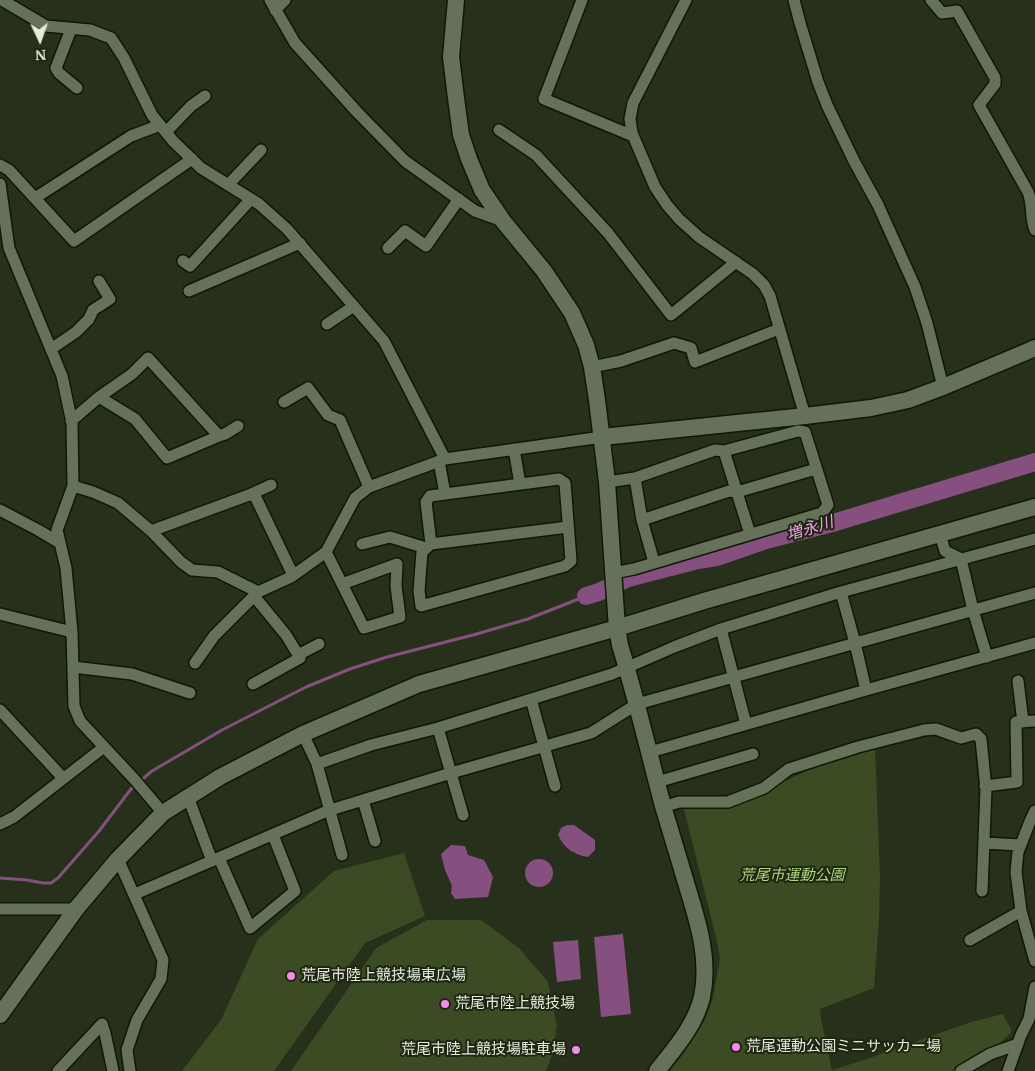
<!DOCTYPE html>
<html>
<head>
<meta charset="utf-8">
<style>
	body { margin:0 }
	#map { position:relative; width:1035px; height:1071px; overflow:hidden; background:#27301b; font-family:Merriweather,serif }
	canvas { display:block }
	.north { position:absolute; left:15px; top:15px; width:50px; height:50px; -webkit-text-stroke:4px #1e2611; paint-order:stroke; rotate:177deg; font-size:14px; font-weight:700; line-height:20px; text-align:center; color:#e4ebdd }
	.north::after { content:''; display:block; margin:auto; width:18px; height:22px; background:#e4ebdd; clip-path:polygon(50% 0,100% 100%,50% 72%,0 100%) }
</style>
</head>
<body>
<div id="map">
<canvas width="1035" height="1071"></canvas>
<div class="north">N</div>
</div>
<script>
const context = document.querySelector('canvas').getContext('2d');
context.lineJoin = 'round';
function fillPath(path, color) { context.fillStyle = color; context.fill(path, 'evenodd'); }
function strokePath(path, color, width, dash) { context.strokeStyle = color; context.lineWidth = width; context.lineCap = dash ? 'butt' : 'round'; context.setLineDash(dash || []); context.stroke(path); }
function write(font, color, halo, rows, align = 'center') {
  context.font = font + ' Merriweather,"Noto Sans JP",serif'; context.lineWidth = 4; context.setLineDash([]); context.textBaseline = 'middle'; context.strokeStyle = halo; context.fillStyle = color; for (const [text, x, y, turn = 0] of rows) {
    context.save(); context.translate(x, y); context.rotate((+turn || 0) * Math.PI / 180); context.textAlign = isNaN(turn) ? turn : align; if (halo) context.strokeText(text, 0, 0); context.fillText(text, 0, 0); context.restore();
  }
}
const green = new Path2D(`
	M875 747 880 878 879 919 874 988 820 1009 821 1019 832 1070 864 1060 971 1022 1003 1014 1012 1031C997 1049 975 1061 953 1071H669L680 1058 704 1022 713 998 720 958 716 937 684 809 729 808 821 764Z
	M404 853 425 916 365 943 274 1071H182L221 1020 258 939 334 871Z
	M427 920H481L519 948 548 982 557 1026 551 1058 546 1071H291L376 948Z`);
const water = new Path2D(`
	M567 825H574L595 840V850L588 857C574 855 564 848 558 835L561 828Z
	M451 845 465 846 468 855 484 860 493 877 488 897 455 899 451 893 452 886 445 870 441 854Z
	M525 873a14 14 0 1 1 28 0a14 14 0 1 1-28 0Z
	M623 934 631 1014 601 1017 594 937Z
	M578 940 581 979 557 982 553 942Z`);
const stream = new Path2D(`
	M0 878 27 880 43 883H51L58 878 99 831 131 789 152 771 222 730 306 687 350 669 387 657 473 635 528 619 586 596`);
const river = new Path2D(`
	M586 596 599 592 628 578 694 561 717 557 766 540 836 522 1035 462`);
const street = new Path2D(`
	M2 0 46 26 90 30 111 38 124 58 152 115 173 141 201 168 259 204 287 229 384 341 445 459
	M270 0 295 43 357 112 405 161 475 211 503 221
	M582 0 544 99 633 136
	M686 0 633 103 630 119 632 133 655 187 667 205 679 219 699 237 753 274 764 285 770 296 805 416
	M794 0 800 23 818 82 827 105 854 161 878 205 915 287 927 323 943 387
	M931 0 942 13 957 11 995 78V84L979 105 1028 192C1033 204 1030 218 1035 230
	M275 10 285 0
	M71 29 56 68 59 73 77 88
	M499 130 536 155 608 233 671 315 736 262
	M166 132 191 106 205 96
	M0 165 9 170 74 241 192 159
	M0 184 9 248 62 376 72 423 73 486 57 530 66 568 72 632 74 706 80 721 135 780 163 813
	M228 185 261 150
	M35 198 131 136 160 125
	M388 248 405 231 426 246 459 199
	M183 261 190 266 251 199
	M189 291 300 243
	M327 324 354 306
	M51 349 76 332 89 319 93 310 110 299 99 281
	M592 367 621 361 674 343 691 348 695 362 779 329
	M284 402 308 388 328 415 340 420 369 487
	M71 421 99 397 132 374 148 358 219 436 167 458 135 419 99 397
	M219 436 225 434 238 426
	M514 449 520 484
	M439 461 445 494 430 496 426 502 431 544 422 552 419 591 421 606 565 566 571 561 565 483 559 479 445 494
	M635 478 642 520
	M607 482 635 478 715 450 724 451
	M73 486 93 492 118 503 151 531 181 562 192 570 218 572 258 592 291 577 326 552 355 498 369 487 445 459 602 437
	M249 495 271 485
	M0 510 38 530 60 543
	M151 531 249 495 255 496 293 575
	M940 534 945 551 961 559 973 610 987 657
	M362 544 390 537 426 548
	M431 544 568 527
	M326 552 364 628 400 617 396 586 397 564 342 584
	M654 562 642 520 729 491 737 492 816 469
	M614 573 634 569 822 513 828 505 805 432 798 431 724 451 750 534
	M841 592 855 643 866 690
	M0 614 72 632
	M721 629 746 724
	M298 655 319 644
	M195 663 214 636 258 592
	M73 667 132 674 190 693
	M1018 681 1023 722
	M253 684 300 658 286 635 254 596
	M531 699 555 786
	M0 710 63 778
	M438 728 463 815
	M303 734 317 764 371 745 438 728 612 674 674 647 721 629 841 592 1035 539
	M650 752 866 690 1035 643
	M317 764 342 855
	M657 782 753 754
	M985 786 1017 782 1016 722 1035 721
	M188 797 212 861
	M363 800 375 841
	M663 807 679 802H728L764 788 789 769 858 747 924 730 936 729 961 738 976 734 981 739 986 789 982 891
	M1035 811 1031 819 1018 852 1016 872 1021 911 1035 961
	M0 824 14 817 104 747
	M984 843 1021 845
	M219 858 250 928 295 891 273 835
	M118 859 163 960 161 979 137 1020 127 1050 130 1071
	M135 894 327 811 451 773 591 733 637 704 1035 593
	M0 909H76
	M970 940 1021 911
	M58 1071 102 1024 105 1033 113 1071
	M961 1071 990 1054 1018 1044
	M1008 1071 1021 1035 1029 1019 1035 987`);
const secondary = new Path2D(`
	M456 0 451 57 456 98 461 135 469 159 482 190 503 221 544 271 572 313 586 345 592 367 597 400 607 482 617 628 620 645C636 698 649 753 663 806 671 833 679 859 687 886 698 922 710 959 702 997 695 1026 675 1048 657 1071
	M602 437 805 416 871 408 908 400 943 387 1035 348
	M0 1015 76 909 118 859 163 813 220 777 303 734 419 684 617 628 704 601 1035 507`);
const markers = [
	[291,976,5,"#f689ee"],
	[445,1004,5,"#f689ee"],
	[736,1047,5,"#f689ee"],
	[576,1050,5,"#f689ee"]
];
const parkNames = [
	["荒尾市運動公園",792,876]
];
const poiNames = [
	["荒尾市陸上競技場東広場",301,976],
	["荒尾市陸上競技場",455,1004],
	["荒尾運動公園ミニサッカー場",746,1047],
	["荒尾市陸上競技場駐車場",566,1050,"right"]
];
const waterNames = [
	["増永川",810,529,-17]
];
fillPath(green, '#3b4b23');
fillPath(water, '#854f80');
strokePath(stream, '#854f80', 3);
strokePath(river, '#854f80', 18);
strokePath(street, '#101804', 14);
strokePath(secondary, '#101804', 19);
strokePath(street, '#667159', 11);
strokePath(secondary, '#667159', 16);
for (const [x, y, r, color] of markers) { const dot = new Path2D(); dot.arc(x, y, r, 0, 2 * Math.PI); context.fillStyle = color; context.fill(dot); strokePath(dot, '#1e2611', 2); }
write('italic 15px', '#afd678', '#1e2611', parkNames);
write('15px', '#e4ebdd', '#1e2611', poiNames, 'left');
write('italic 16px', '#f0a2e9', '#1e2611', waterNames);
</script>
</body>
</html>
